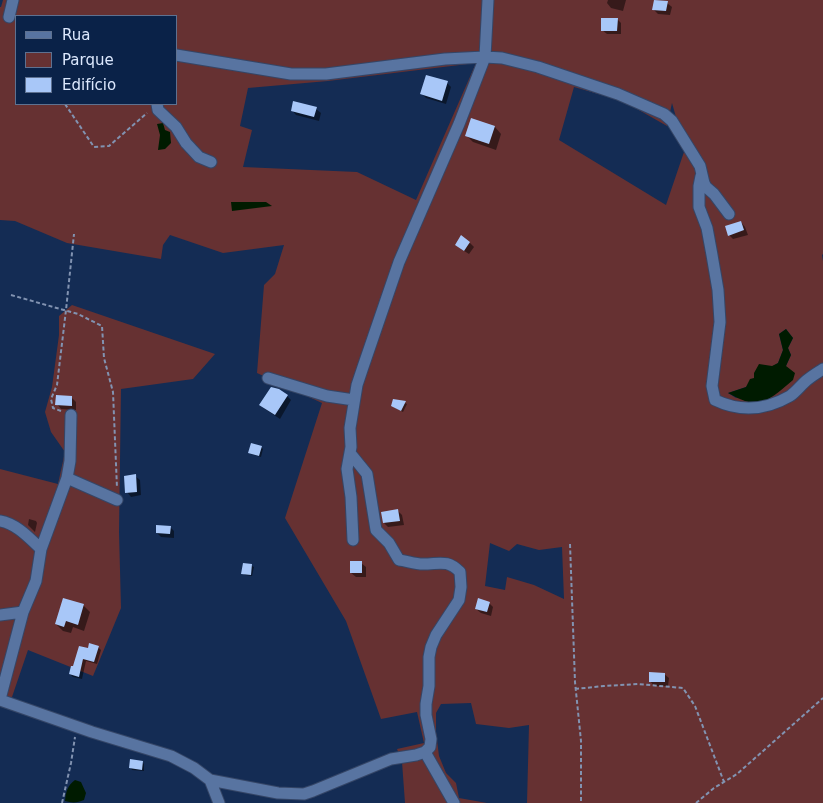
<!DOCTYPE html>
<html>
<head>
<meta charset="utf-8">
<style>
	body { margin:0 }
	#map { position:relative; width:823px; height:803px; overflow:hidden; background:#142c54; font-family:"DejaVu Sans",sans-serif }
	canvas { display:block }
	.legend { position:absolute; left:15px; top:15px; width:162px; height:90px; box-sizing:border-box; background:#0a2248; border:1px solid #5e7190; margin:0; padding:6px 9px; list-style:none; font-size:15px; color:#dce8fd }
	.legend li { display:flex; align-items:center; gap:10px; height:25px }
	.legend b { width:25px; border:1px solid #5e7190 }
</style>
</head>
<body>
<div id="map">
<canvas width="823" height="803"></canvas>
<ul class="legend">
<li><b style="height:6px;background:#5874a1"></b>Rua</li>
<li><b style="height:14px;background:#663132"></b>Parque</li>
<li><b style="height:14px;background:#a8c7f8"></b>Edifício</li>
</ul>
</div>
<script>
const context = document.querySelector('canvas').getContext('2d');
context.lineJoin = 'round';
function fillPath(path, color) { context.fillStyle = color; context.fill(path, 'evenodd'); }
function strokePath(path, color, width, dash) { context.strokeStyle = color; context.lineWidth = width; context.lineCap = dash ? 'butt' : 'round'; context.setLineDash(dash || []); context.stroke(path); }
const green = new Path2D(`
	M3 0H823V254L822 255 823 261V803H527L529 725 509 728 476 724 471 703 441 704 436 713V732L439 756 446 773 456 783 459 798 487 803H405L402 762 397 749 424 743 417 712 381 719 346 621 285 518 322 403 257 373 264 285 275 274 284 245 223 253 170 235 163 245 161 259 67 243 15 221 0 220V7H1ZM16 16H176V104H16ZM476 63 416 200 357 172 243 167 252 130 240 126 248 88 328 81ZM574 87 623 101 667 126 672 103 685 149 666 205 559 140ZM786 329 793 338 788 348 791 355 786 366 736 398 728 393 746 387 754 379 778 363 783 350 779 334ZM490 543 509 551 517 544 539 550 562 547 564 599 534 585 507 577 505 590 485 586Z
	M72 305 215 354 193 379 121 389 119 532 121 608 93 676 28 650 12 697 0 699V469L58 484 65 452 51 432 45 412 52 387 59 335V316Z`);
const water = new Path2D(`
	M163 123 165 130 170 132 171 143 165 149 158 150 160 135 157 124Z
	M231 202H266L272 206 232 211Z
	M786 329 793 338 788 348 791 355 786 366 795 373 793 380C785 387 772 398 763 402 752 406 737 398 728 393L746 387 750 379 754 378V373L759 364 772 366 778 363 783 350 779 334Z
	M75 780 81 782 86 793 84 800C77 803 72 803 65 801 66 792 67 786 75 780Z`);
const shadow = new Path2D(`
	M608 0H626L623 11 611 8 607 3Z
	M667 3 672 7 670 15 658 14 654 10Z
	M617 19 621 23V34H607L602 30Z
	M447 83 451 87 446 104 426 98 422 94Z
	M316 109 321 113 319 121 296 115 292 110Z
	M495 127 501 134 496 150 473 142 466 135Z
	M741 222 745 227 748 235 733 239 729 235Z
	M470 243 474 247 469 254 461 249Z
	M287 396 291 400 280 419 265 409 261 405Z
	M72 398 76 402V410L61 409 57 404Z
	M405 403 407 404 403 412 392 406Z
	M261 447 263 449 261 457 251 454 249 452Z
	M135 476 140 480 141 495 131 497 127 492Z
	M398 511 402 515 404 525 388 527 384 523Z
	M29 519 36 521 37 523 35 532 28 525Z
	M170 527 174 531V538L161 537 157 533Z
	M361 563 366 567V577H356L351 573Z
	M252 566 254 567 252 576 245 575 243 573Z
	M489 603 493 607 491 616 481 613 476 609Z
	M83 605 90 612 84 631 73 627 71 633 63 631 56 624Z
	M98 647 101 650 97 664 86 661 82 679 73 677 70 674 89 649Z
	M664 674 669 678 668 686H654L650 681Z
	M142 762 144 764V771L132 770 131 768Z`);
const building = new Path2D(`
	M654 0 668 1 666 11 652 10Z
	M601 18H618L617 31H601Z
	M426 75 448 81 442 101 420 94Z
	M293 101 317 107 314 117 291 111Z
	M471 118 495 126 489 144 465 136Z
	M741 221 744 230 728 236 725 226Z
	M461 235 470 242 464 251 455 245Z
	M271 387 279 389 288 395 275 415 259 405Z
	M56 395 72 396V406L55 405Z
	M393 399 406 401 401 411 391 406Z
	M251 443 262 446 259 456 248 453Z
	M136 474 137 492 125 493 124 476Z
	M398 509 400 521 383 523 381 512Z
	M156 525 171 526 170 534 156 533Z
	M350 561H362V573H350Z
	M243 563 252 564 251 575 241 574Z
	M63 598 84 604 78 625 66 621 64 627 55 624Z
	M478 598 490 602 487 612 475 609Z
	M89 643 99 646 94 662 83 659 79 677 69 674 71 666H73L79 646 88 648Z
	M649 672 665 673V682H649Z
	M130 759 143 761 142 770 129 768Z`);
const path = new Path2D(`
	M65 104 94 147 109 146 147 113
	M11 295 78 314 102 326 104 358 113 392 117 488
	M61 411 53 408 51 399 57 385 66 310 74 234
	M570 544 575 682 581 741V803
	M575 689 604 686 638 684 683 688 695 706 724 782
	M62 803 71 763 75 737
	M696 803 714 788 737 774 823 698`);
const minor = new Path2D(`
	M9 17 13 0
	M176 55 291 74H326L445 59 485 57 502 58 538 67 618 94 664 114 672 121 700 166 704 183 706 187 714 194 729 214
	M157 104 158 110 176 127 186 143 199 157 211 162
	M701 176 699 186V207L707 228 712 255 718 290 720 322 712 386 715 400C740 412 766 410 790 396 796 392 801 385 807 380 812 376 817 373 823 369
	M268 378 327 396 354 400
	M67 478 70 461 71 415
	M0 521C17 524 29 538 41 549
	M353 540 351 497 347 469 351 447 350 428 357 385 363 367 399 262 459 124 485 57 488 0
	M0 615 23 612
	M0 699 23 612 36 581 41 549 67 478 117 500
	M0 700 92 732 171 756 194 768 210 780 278 793 304 794 313 791 391 759 416 755 425 752 430 747 431 739 426 715V704L429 686V657L431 647 436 635 459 600 461 587 460 572C447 559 440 564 423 564 415 564 407 561 399 560L389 543 376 530 367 474 350 453
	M425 752 454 803
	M210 780 219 803`);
fillPath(green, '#663132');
fillPath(water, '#001b00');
fillPath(shadow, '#0007');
fillPath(building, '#a8c7f8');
strokePath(minor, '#354667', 13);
strokePath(path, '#8293b1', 2, [4, 2.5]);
strokePath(minor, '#5874a1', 11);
</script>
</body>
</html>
